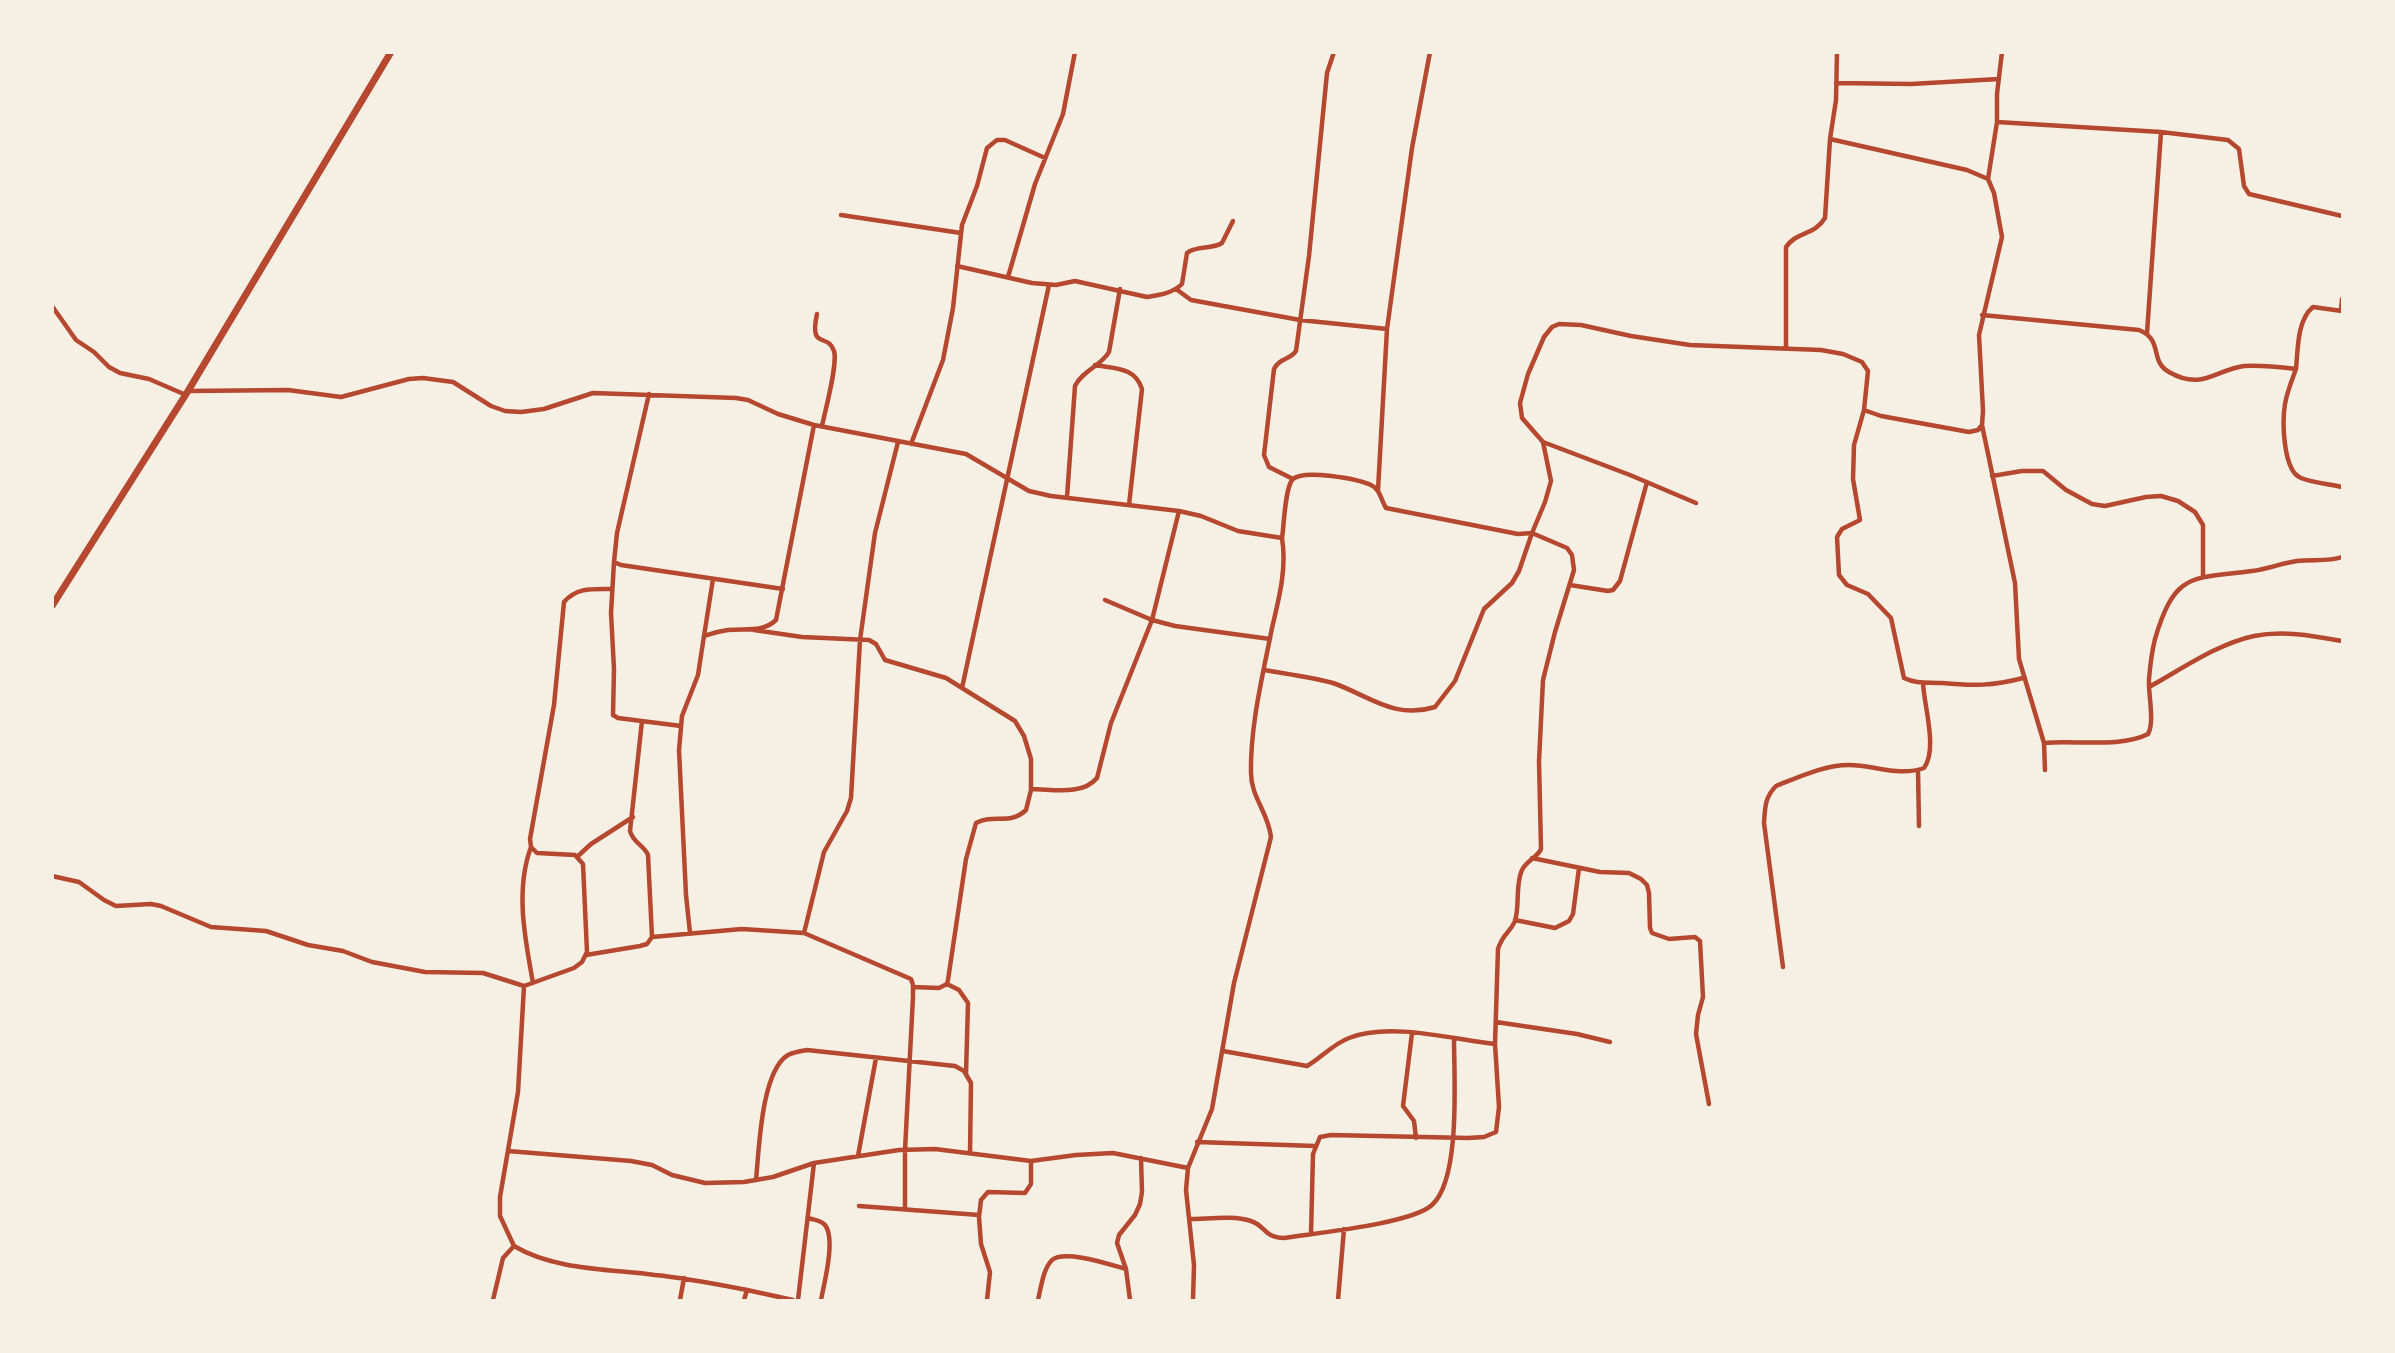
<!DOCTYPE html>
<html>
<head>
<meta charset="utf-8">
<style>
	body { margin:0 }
	#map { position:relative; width:2395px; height:1353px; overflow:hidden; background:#f6efe4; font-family:"PT Sans",sans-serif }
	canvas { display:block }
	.frame { position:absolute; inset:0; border:54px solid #f6efe4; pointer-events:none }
</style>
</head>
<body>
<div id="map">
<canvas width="2395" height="1353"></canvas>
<div class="frame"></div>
</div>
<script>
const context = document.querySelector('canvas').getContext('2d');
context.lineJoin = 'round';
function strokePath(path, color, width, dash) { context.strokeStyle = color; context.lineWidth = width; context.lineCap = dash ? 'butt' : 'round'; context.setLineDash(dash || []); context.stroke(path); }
const minor = new Path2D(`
	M1836 83 1911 84 1999 79
	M1997 122 2161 132 2228 140 2239 149 2244 186 2249 194 2342 216
	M1988 179 1997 122V94L2002 52
	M841 215 961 233
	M957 266 1032 283 1056 285 1075 281 1147 297C1160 295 1173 293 1182 284L1187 253C1197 245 1211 250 1222 243L1233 221
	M1008 277 1035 184 1063 114 1075 52
	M1176 289 1191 300 1300 320 1387 329
	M52 306 76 340 94 352 109 367 120 373 149 379 186 395
	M2341 310 2342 299
	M817 314C809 351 828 332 834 351 838 364 825 411 822 426
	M1982 315 2139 330C2164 340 2149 361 2169 372 2202 391 2215 370 2244 366 2261 365 2279 367 2296 369 2298 349 2297 320 2313 307L2342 311
	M2147 333 2161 132
	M1786 348V247C1797 231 1814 236 1825 218L1830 139 1836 100 1837 52
	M1095 365C1116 369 1135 367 1142 389L1129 505
	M2296 369C2292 380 2287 392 2285 404 2282 422 2283 471 2301 478 2313 483 2330 484 2342 487
	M188 391 288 390 341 397 409 379 423 378 453 382 491 406 505 411 521 412 544 409 593 393 736 398 748 400 778 414 814 425 966 454 1029 491 1051 496 1179 511 1201 516 1238 531 1282 538C1287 569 1279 598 1272 628 1263 674 1250 726 1251 773 1251 797 1268 812 1271 837L1234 983 1212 1109 1188 1168 1186 1190 1194 1265 1193 1300
	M649 394 617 533 614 562 621 565 783 589
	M1864 410 1854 445 1853 479 1860 520 1842 529 1837 537 1839 575 1847 585 1868 594 1891 618 1904 678C1916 684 1929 682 1942 683 1973 686 1993 686 2023 678
	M1982 425 2015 583 2019 659 2044 743 2045 770
	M1543 442 1630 475 1696 503
	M911 444 943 360 953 308 962 225 977 186 987 148 997 140H1005L1045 158
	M1992 476 2022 471H2043L2066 490 2092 504 2105 506 2146 497 2161 496 2178 501 2195 512 2203 525V576
	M1293 479 1269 467 1264 455 1274 369C1279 358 1290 360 1296 351L1309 256 1327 73 1334 52
	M1378 490 1387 329 1412 148 1430 52
	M1067 497 1075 386C1083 370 1101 366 1109 352L1120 289
	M1282 538C1284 526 1285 486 1293 479 1304 469 1358 479 1371 485 1380 489 1381 500 1386 508L1518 534 1532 533 1545 502 1551 481 1543 442 1522 418 1520 403 1528 374 1544 337 1552 327 1559 324 1581 325 1631 336 1690 345 1821 350 1843 354 1862 362 1868 371 1864 410 1881 416 1969 432 1978 430 1982 425 1983 411 1979 335 2002 237 1994 193 1988 179 1967 170 1830 139
	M614 562 611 613 614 669 613 715 618 718 681 726
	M1570 585 1608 591 1613 590 1620 581 1647 482
	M1105 600 1152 620 1175 626 1270 639
	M754 630 802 637 869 640 876 644 885 660 946 678 1015 721 1024 736 1031 759V790L1026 810C1009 826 994 813 976 823L966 859 948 980 947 984 939 988 913 987
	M704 636 713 579
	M2149 687C2182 669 2217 644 2254 636 2283 630 2314 636 2342 641
	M962 688 1049 285
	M642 721 630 831C633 843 644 845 648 855L652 937 742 929 804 933 911 979 913 985V997L905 1150V1208
	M2044 743C2075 740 2121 748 2148 734 2155 722 2148 694 2149 679 2150 667 2152 651 2155 639 2175 571 2192 579 2252 571 2268 569 2282 563 2297 561 2312 559 2328 562 2342 557
	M1918 770 1919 826
	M1031 789C1052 789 1082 796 1097 778L1111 723 1152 620 1179 511
	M531 847C515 890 525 939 533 983
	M578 856 591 844 633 817
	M1532 858 1600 872 1629 873 1641 879 1647 885 1649 893 1650 928 1652 933 1669 939 1695 937 1700 941 1703 997 1698 1015 1696 1034 1709 1104
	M52 876 79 882 104 900 116 906 151 904 161 906 211 927 266 931 308 945 343 951 372 962 425 972 483 973 524 986 574 968 582 962 587 952 583 864 575 855 537 853 531 847 530 839 554 705 564 602C577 587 593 589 612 589
	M1515 920 1555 928 1569 921 1573 914 1579 868
	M690 933 686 895 679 750 682 716 698 675 704 636C712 633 720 631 728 630 746 628 762 633 776 620L814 425
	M804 933 824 852 847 811 851 798 860 640 875 533 898 442
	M586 955 640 946 647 944 652 937
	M1783 967 1764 823C1765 807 1765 797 1776 786 1799 777 1824 765 1849 765 1874 765 1899 777 1924 768 1938 749 1924 706 1923 683
	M947 984 959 990 968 1003 966 1074
	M524 986 518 1092 500 1197V1216L514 1246C554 1270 609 1269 655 1275 686 1278 716 1284 747 1290
	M1496 1022 1577 1034 1610 1042
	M1412 1033 1403 1106 1414 1121 1416 1138
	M1223 1051 1307 1066C1321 1058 1333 1044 1349 1038 1389 1022 1452 1039 1495 1044L1498 949C1503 933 1510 933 1515 921 1520 905 1515 885 1522 870 1527 860 1537 858 1541 849L1539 761 1543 680 1555 632 1574 570 1572 555 1567 548 1532 533 1519 571 1512 583 1484 609 1455 681 1435 707C1394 720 1368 695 1333 683 1311 677 1287 674 1264 670
	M1197 1142 1315 1146
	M508 1151 631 1161 652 1165 672 1175 705 1183 744 1182 773 1177 814 1163 899 1150 935 1149 1031 1161 1076 1155 1113 1153 1188 1168
	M858 1156 876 1058
	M756 1180C759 1151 761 1071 788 1055 794 1052 801 1051 807 1050L955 1066 964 1071 971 1083 970 1153
	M859 1206 979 1215
	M808 1218C814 1220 821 1220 825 1225 836 1239 824 1284 821 1300
	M1189 1219C1208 1219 1233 1215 1251 1221 1266 1226 1263 1237 1284 1238 1315 1233 1411 1224 1432 1205 1461 1179 1454 1077 1454 1039
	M1311 1234 1313 1154 1320 1137 1331 1135 1468 1138 1484 1137 1496 1132 1499 1107 1495 1044
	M493 1300 503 1258 514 1246
	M680 1300 684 1278
	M744 1300 747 1290 793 1300
	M798 1300 814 1163
	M987 1300 990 1272 981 1244 979 1217 981 1200 988 1192 1025 1193 1031 1184V1161
	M1038 1300C1041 1288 1043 1269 1052 1260 1065 1249 1111 1265 1126 1269
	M1130 1300 1126 1269 1117 1243 1119 1235 1135 1215 1140 1204 1142 1192 1141 1158
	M1338 1300 1344 1229`);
const secondary = new Path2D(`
	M52 606 188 391 391 52`);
strokePath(minor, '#b5482f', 4.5);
strokePath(secondary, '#b5482f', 7);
</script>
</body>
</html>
